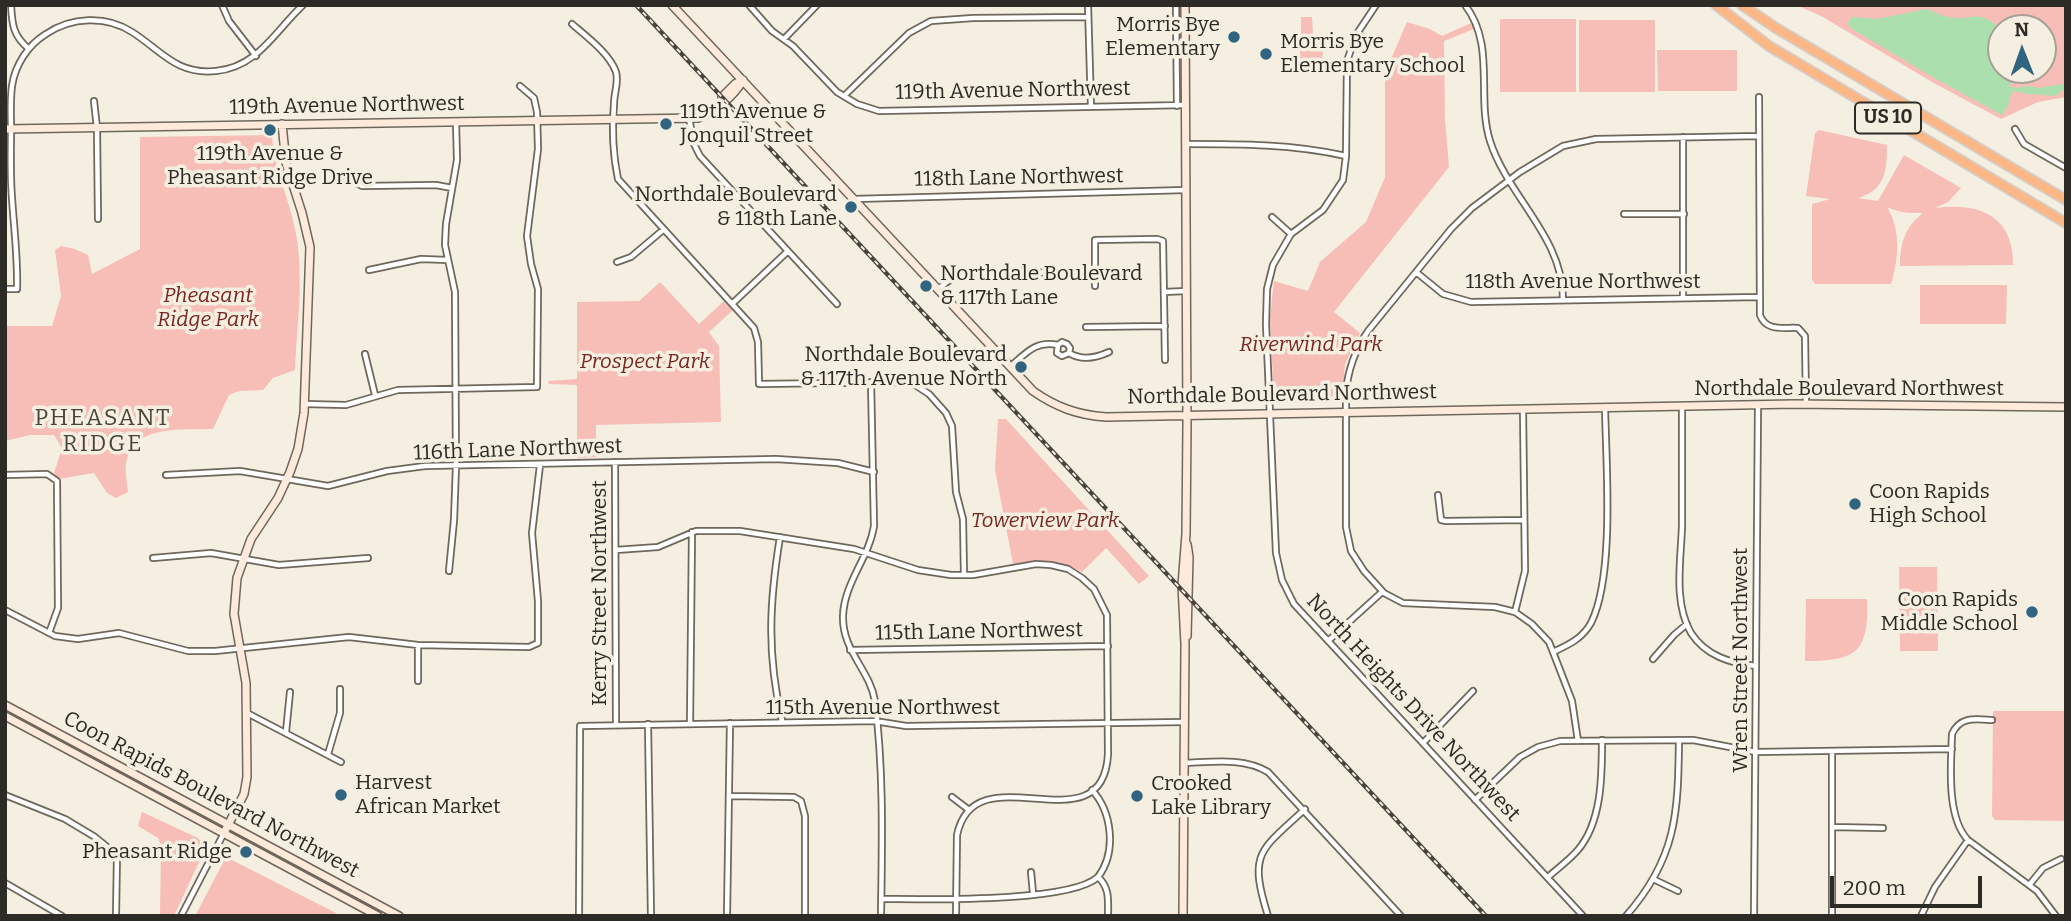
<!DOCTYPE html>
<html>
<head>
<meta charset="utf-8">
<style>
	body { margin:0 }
	#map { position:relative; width:2071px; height:921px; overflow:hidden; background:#f5efe1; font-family:Bitter,serif }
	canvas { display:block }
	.frame { position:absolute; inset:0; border:7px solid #2d2b26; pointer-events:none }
	.north { position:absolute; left:1987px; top:14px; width:70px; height:70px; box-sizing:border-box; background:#f5efe1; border:2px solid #a5a196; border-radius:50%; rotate:359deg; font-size:19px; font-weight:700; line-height:28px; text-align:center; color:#2d2b26 }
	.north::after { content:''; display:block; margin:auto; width:24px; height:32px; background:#316481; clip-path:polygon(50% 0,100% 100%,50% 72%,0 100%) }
	.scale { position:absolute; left:1830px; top:876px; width:152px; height:32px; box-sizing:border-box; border:4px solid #2d2b26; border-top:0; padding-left:9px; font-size:21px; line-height:24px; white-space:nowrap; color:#2d2b26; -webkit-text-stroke:5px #f5efe1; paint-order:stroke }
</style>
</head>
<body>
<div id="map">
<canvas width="2071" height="921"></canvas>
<div class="frame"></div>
<div class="north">N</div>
<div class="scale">200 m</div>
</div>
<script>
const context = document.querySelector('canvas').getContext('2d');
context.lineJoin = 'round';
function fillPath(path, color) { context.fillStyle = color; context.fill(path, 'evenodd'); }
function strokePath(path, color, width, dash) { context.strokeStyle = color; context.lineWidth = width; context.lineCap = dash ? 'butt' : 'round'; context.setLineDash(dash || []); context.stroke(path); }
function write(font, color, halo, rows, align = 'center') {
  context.font = font + ' Bitter,serif'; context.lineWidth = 7; context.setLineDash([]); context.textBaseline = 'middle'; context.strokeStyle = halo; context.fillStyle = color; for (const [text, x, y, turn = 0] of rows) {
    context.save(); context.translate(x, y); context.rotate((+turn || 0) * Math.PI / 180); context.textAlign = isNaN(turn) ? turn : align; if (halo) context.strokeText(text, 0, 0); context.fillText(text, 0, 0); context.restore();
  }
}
const green = new Path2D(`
	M1796 5H2066V97L2038 102 2001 119 1932 82 1821 16ZM2001 28H2043V70H2001Z
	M1301 17H1312L1313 34H1301Z
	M1500 19H1576V92H1500Z
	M1579 20H1655V92H1579Z
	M1407 22 1430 29 1442 36 1471 23 1474 29 1444 41 1445 119 1449 167 1334 312 1360 333 1345 364 1342 402 1274 403 1270 317 1274 281 1308 291 1320 262 1366 222 1385 177V73Z
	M1300 38 1316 40 1326 38 1327 46 1323 50 1322 64 1300 62Z
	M1657 50H1737V91H1658Z
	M1819 130 1887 145C1887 172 1885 190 1858 198L1878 201 1904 155 1961 188 1948 202 1935 208C1978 202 2014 215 2013 265L1900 266C1900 243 1905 227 1923 213 1910 213 1899 213 1887 207 1901 229 1899 259 1891 284H1815L1812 279V204L1830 199 1806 196 1815 133Z
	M272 135C274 171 290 199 296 234 304 278 297 325 295 370L273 378 263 390 239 391 229 395 213 429C185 430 136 424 127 459 124 468 127 482 128 492L116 498 107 493 94 473 59 479 54 473 62 448 54 435H30L5 441V326H52L61 296 55 250 61 246 75 249 88 255 92 274 140 249V137Z
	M660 282 699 324 724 301 733 310 709 332 719 346 721 422 596 425V457L577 458V385L549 384 548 381 577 379V302L639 301Z
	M1920 285H2007L2006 324H1920Z
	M998 419H1006L1149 576 1139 584 1106 548 1082 572C1059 559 1038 559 1013 564L995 470Z
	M1899 567H1937L1938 651H1900Z
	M1806 599H1867C1869 652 1857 661 1805 661Z
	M1993 711H2066V821L1995 820 1992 816Z
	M142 812 198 838 206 847 174 916H160L161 846 158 838 138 826Z
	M226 857 332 911 341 916H195Z`);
const water = new Path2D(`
	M1927 9C1934 12 1942 16 1949 17 1974 22 1976 7 2001 29V70H2039L2034 77 2012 80 2010 86 2015 88 2029 86 2038 88 2063 84 2066 88 2055 96C2041 94 2028 96 2015 91L2011 94 2008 106 2002 115 1936 79 1849 27 1848 22 1852 17 1877 19Z`);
const street = new Path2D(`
	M11 5C12 24 13 36 29 49
	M222 5 229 21 256 56
	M749 5 772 31 793 46 837 92 857 104 879 111 1186 105
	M1088 5 1091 107
	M1176 5 1177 106
	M1376 5 1356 35 1347 61 1346 156 1343 180 1323 210 1291 234 1273 265 1267 289 1266 324 1276 553 1282 580 1294 604 1583 916
	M1465 5C1496 45 1476 96 1490 141 1508 197 1564 238 1563 300
	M572 24C586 36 610 54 616 72 619 83 614 92 614 104 612 128 613 155 618 179L754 328 758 342 759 384 906 382 915 385 929 394 946 413 952 426 956 492 963 519 964 575
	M784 39 817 5
	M844 96 909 33 931 21 973 18 1088 17
	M1759 97 1760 315C1766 332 1784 327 1798 328L1805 336 1806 404
	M94 101 97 128 98 219
	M689 118 694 144 700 156 837 304
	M2015 129 2024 144 2066 168
	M1683 137V298
	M1186 144C1240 144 1293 144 1346 156
	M347 179 362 186 436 185 452 188
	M854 199 1186 190
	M1624 214H1684
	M1272 217 1291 234
	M617 262 631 257 663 230
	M369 270 421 259 448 260
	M1416 272 1443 294 1471 302 1759 297
	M1095 286V240L1157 239 1163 241 1165 360
	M5 289H17C18 258 14 229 12 198 10 175 11 152 11 129 11 115 10 100 12 86 15 65 28 45 46 34 71 17 106 15 132 32 162 51 176 75 216 71 258 67 275 31 303 5
	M938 289 951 279 961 275 1055 272
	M1164 292 1186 291
	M733 303 788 251
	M1086 327 1165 326
	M1069 353 1070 348 1067 344 1062 342 1058 345 1057 353 1062 356 1069 353C1082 361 1096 358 1109 352
	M365 354 375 395
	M1011 366C1026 353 1036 340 1058 345
	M871 382 874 526C869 558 844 583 843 616 842 651 870 670 875 701 884 772 882 844 881 916
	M305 404 346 405 398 390 537 387 538 289 531 264 527 236 538 149 537 112 534 98 520 86
	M1682 407C1682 447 1682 486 1682 526 1681 560 1673 602 1691 633 1706 656 1730 663 1756 666
	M615 462 616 725
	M5 475 47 474 57 481 58 608 49 633
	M166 475 240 471 328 486 387 471 425 466 776 459 838 463 874 472
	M1438 495 1441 520 1446 521 1524 520
	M780 537C769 605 767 654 782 721
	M616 550 658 547 696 531H740L854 549 918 570 951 575H973L1036 564 1051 565 1068 569 1082 578 1094 589 1107 615 1108 754C1103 851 975 749 957 835L956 916
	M153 558 211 553 279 565 368 558
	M449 571 454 520 456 466 455 292 445 245 446 224 457 160 456 122
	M5 610 55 636 78 639 119 633 188 651H215L349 637 418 645 529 647 538 643V601L532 533 540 465
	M1515 612 1525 571 1523 409
	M1328 641 1382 592
	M418 645V681
	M850 650 1108 646
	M1553 652C1568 645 1582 639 1591 623 1615 575 1606 463 1605 407
	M1653 659 1674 635 1687 624
	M247 713 341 762
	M1992 720C1975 719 1960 716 1952 734 1951 764 1946 817 1968 840L2037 891 2056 916
	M648 724 651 916
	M690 724 692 532
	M286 732 290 692
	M1578 741 1572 701 1553 652 1549 642 1532 624 1515 612 1495 607 1403 603 1384 593 1364 571 1351 551 1346 527V392C1348 369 1355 350 1368 331L1451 229 1472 208 1520 172 1563 146 1596 139 1759 136
	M1423 743 1473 691
	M328 754 340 713V689
	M1184 763C1212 762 1244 757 1268 772L1401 916
	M1092 790C1112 812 1117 852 1098 877 1110 888 1108 900 1108 916
	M5 795 65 819 95 837 117 855 116 916
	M729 796 794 797 801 801 805 816V916
	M952 797 969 810
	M1475 800 1520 757 1538 747 1560 741 1693 740 1756 752 1952 749
	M1832 827 1883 828
	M1031 872 1033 893
	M1548 877C1557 869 1568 861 1577 851 1602 823 1602 776 1602 740
	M1653 879 1678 891
	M5 883 62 916
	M2030 884 2043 868 2061 859
	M881 899C924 899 1070 903 1098 877
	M181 916 224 833
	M579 916 580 726 875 721 906 726 1184 722
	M727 916 730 723
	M1268 916C1248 852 1260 851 1305 809
	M1626 916C1677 858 1678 813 1679 740
	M1754 916 1758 405
	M1832 916V751
	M1921 916 1935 887 1968 840`);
const secondary = new Path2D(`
	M672 5 1033 391C1056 407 1077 415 1106 417L1794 404 2066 407
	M722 97 735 84 743 80
	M5 129 698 118C715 112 734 96 743 80
	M1187 636 1189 557 1187 544
	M5 705 399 916
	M5 716 378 916
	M224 833 244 794 247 777 246 683 234 614 237 578 251 539 278 498 290 472 298 449 304 413 310 247 302 213 286 163 282 124
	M1183 916 1185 644 1182 585 1186 534 1187 425 1185 5`);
const highway = new Path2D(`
	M1716 5 1769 46 2066 223
	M1742 5 1776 28 2066 200`);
const rail = new Path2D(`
	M636 5 1486 916`);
const markers = [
	[1234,37,7,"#316481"],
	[1266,54,7,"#316481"],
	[666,124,7,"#316481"],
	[270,130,7,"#316481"],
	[851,207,7,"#316481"],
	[926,286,7,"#316481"],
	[1021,367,7,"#316481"],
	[1855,504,7,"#316481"],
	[2032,612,7,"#316481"],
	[341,795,7,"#316481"],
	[1137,796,7,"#316481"],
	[246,852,7,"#316481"]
];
const shields = [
	[1888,118,66]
];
const shieldNames = [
	["US 10",1888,118]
];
const poiNames = [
	["Morris Bye",1220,25,"right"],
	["Elementary",1220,49,"right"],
	["Morris Bye",1280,42],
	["Elementary School",1280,66],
	["119th Avenue &",680,112],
	["Jonquil Street",680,136],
	["119th Avenue &",270,154,"center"],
	["Pheasant Ridge Drive",270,178,"center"],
	["Northdale Boulevard",837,195,"right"],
	["& 118th Lane",837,219,"right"],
	["Northdale Boulevard",940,274],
	["& 117th Lane",940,298],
	["Northdale Boulevard",1007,355,"right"],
	["& 117th Avenue North",1007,379,"right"],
	["Coon Rapids",1869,492],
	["High School",1869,516],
	["Coon Rapids",2018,600,"right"],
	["Middle School",2018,624,"right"],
	["Harvest",355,783],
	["African Market",355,807],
	["Crooked",1151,784],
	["Lake Library",1151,808],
	["Pheasant Ridge",232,852,"right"]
];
const streetNames = [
	["119th Avenue Northwest",1013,91,-1],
	["119th Avenue Northwest",347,106,-1],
	["118th Lane Northwest",1019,178,-1],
	["118th Avenue Northwest",1583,282],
	["Northdale Boulevard Northwest",1849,389],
	["Northdale Boulevard Northwest",1282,395,-1],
	["116th Lane Northwest",518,450,-2],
	["Kerry Street Northwest",600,593,-90],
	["115th Lane Northwest",979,632,-1],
	["Wren Street Northwest",1741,660,-90],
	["115th Avenue Northwest",883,708],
	["North Heights Drive Northwest",1413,708,47],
	["Coon Rapids Boulevard Northwest",211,795,28]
];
const parkNames = [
	["Pheasant",208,296],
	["Ridge Park",208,320],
	["Riverwind Park",1311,345],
	["Prospect Park",645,362],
	["Towerview Park",1045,521]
];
const neighbourhoodNames = [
	["PHEASANT",103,419],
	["RIDGE",103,445]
];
fillPath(green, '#f7beb7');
fillPath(water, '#abe0ae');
strokePath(street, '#6e685c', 8);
strokePath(secondary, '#6e685c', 10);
strokePath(highway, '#d1d0cf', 12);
strokePath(street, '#fff', 4.5);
strokePath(secondary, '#fee9db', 7);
strokePath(highway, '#fcb786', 9);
strokePath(rail, '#48453f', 4.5);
strokePath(rail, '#f5efe1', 2, [5]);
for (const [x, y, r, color] of markers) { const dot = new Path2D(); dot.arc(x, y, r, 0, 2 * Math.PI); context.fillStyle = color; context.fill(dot); strokePath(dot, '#f5efe1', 2.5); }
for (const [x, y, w] of shields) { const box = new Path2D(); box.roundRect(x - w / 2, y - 15.5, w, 31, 5); context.fillStyle = '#f5efe1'; context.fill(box); strokePath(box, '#2d2b26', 2); }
write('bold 19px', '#2d2b26', null, shieldNames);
write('21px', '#2d2b26', '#f5efe1', poiNames, 'left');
write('21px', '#2d2b26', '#f5efe1', streetNames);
write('italic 21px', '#7a2623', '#f5efe1', parkNames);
context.letterSpacing = '2px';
write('23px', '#494438', '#f5efe1', neighbourhoodNames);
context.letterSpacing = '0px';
</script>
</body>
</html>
